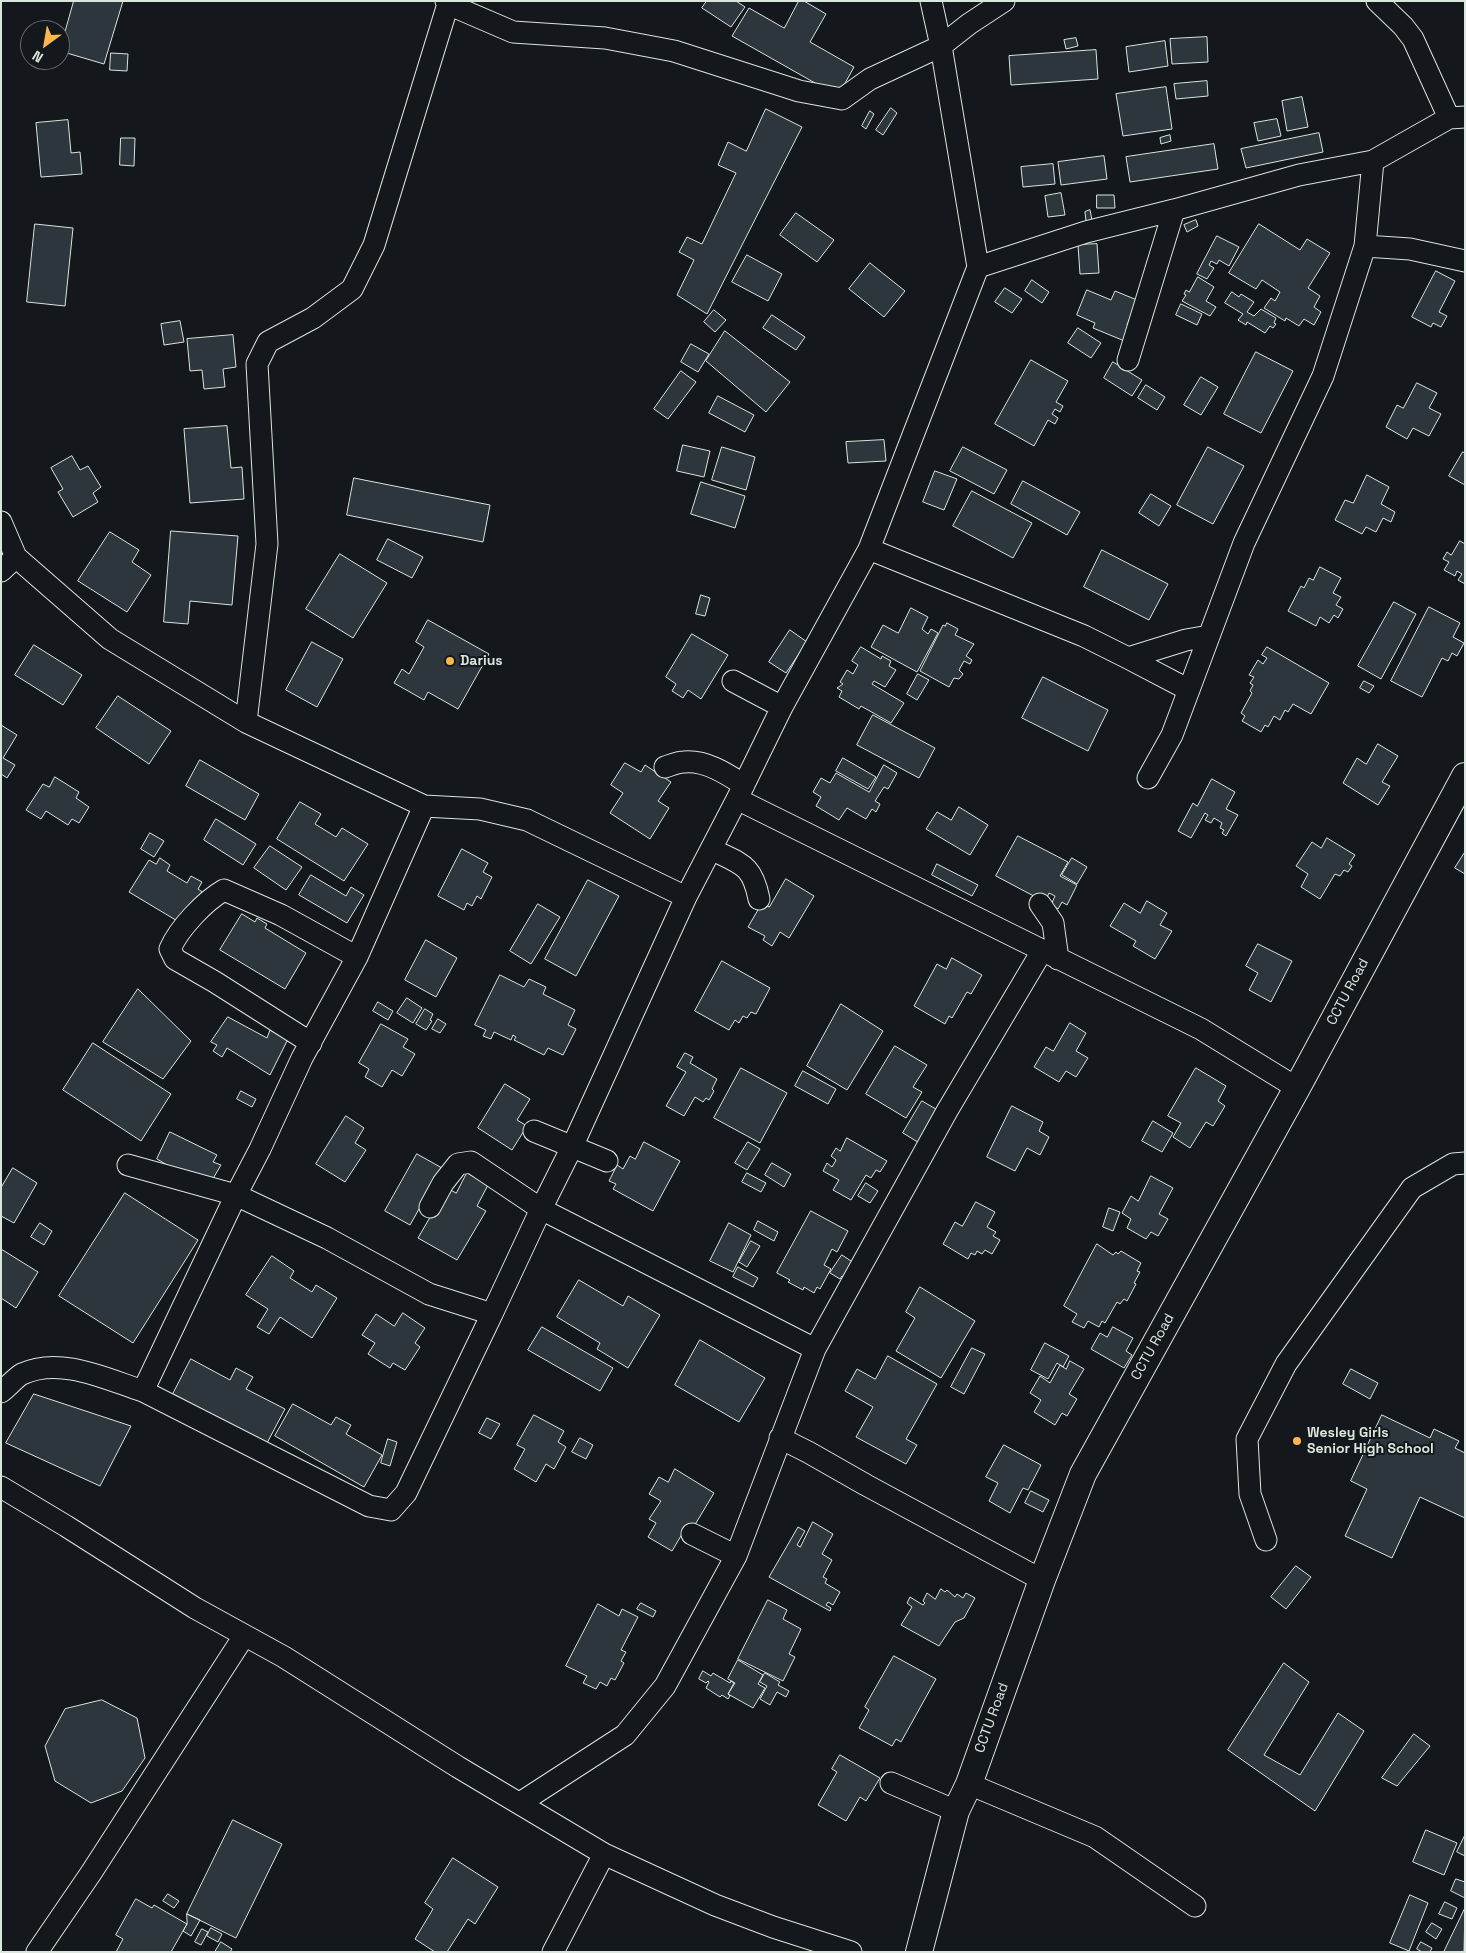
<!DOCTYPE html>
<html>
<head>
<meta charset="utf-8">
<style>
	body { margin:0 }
	#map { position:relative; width:1466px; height:1953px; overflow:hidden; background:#14181c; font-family:"Space Grotesk",sans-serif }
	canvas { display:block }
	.frame { position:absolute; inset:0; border:2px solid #d8e6dc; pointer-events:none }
	.north { position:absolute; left:20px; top:20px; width:50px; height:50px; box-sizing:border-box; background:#14181c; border:1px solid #626a69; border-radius:50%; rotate:212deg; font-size:14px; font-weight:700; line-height:20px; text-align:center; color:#d8e6dc }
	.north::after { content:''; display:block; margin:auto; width:18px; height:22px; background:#ffb74d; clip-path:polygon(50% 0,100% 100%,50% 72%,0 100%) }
</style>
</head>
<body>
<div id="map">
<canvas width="1466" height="1953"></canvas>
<div class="frame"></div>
<div class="north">N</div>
</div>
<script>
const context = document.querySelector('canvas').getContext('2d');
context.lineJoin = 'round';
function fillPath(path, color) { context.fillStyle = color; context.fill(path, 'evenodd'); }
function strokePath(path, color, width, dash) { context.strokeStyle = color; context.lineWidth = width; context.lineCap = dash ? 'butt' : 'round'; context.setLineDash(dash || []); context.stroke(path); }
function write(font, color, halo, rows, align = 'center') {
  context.font = font + ' "Space Grotesk",sans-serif'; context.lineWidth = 4; context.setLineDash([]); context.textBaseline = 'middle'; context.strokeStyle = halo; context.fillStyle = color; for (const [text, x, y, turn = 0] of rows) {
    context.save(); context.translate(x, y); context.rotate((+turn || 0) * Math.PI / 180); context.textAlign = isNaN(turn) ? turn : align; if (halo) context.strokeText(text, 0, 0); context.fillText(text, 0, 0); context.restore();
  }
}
const building = new Path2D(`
	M74 1H123L104 64 60 51Z
	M707 1H736L745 7 731 27 702 8Z
	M799 1H804L826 14 810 42 854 67 838 96 732 36 749 8 784 28Z
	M1207 37 1208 62 1172 64 1170 39Z
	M1076 38 1078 46 1066 49 1064 40Z
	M1165 41 1168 66 1129 72 1126 47Z
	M1096 50 1098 79 1011 85 1009 56Z
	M111 53 128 54 127 71 110 70Z
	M1207 81 1208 96 1176 99 1174 84Z
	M1166 87 1172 129 1123 136 1116 94Z
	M1302 97 1308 127 1287 131 1282 101Z
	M891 108 897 113 883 135 876 130Z
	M766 109 802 127 707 314 677 295 694 260 679 252 687 237 702 244 736 173 718 165 728 142 746 151Z
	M870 111 874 114 866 129 862 126Z
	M1277 119 1281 136 1258 141 1254 123Z
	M68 120 71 153 80 152 82 174 41 177 36 123Z
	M1319 133 1323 152 1246 168 1241 149Z
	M1170 135 1171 141 1161 144 1160 138Z
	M121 138H135L134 166 120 165Z
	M1214 144 1218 169 1130 182 1126 157Z
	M1104 156 1107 179 1061 185 1058 162Z
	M1053 164 1055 184 1023 187 1021 167Z
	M1061 193 1065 215 1048 217 1045 196Z
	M1097 195H1114L1115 208H1097Z
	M1090 210 1092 220 1086 221 1085 212Z
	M796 213 834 240 817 262 780 235Z
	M1196 220 1198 226 1187 232 1184 225Z
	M35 224 73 228 65 306 27 302Z
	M1259 224 1300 250 1307 239 1330 253 1308 288 1320 296 1314 307 1321 312 1314 325 1304 319 1299 326 1286 318 1285 321 1264 308 1271 298 1275 301 1280 292 1262 280 1256 289 1229 273Z
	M1217 236 1239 247 1229 266 1219 260 1217 264 1211 261 1209 265 1214 268 1207 279 1197 274Z
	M1097 244 1099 273 1080 274 1078 245Z
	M747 255 782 274 768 301 732 282Z
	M870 263 905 291 884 317 849 289Z
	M1436 271 1455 281 1439 312 1447 316 1441 327 1433 323 1431 327 1412 317Z
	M1198 277 1214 287 1206 301 1216 307 1210 316 1182 301 1186 295 1184 294 1186 290 1189 292Z
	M1032 280 1049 292 1042 303 1025 291Z
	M1005 288 1022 299 1012 313 995 302Z
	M1087 290 1111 300 1115 291 1137 300 1127 325 1133 327 1127 342 1093 328 1095 323 1077 315Z
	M1232 292 1239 297 1241 294 1254 302 1247 312 1254 316 1261 309 1276 318 1274 323 1276 324 1273 328 1270 326 1265 333 1247 322 1246 325 1238 320 1243 314 1225 303Z
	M1181 304 1202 314 1197 325 1176 315Z
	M714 310 726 320 715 332 704 322Z
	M772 315 805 337 796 350 763 328Z
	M180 321 184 342 164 345 161 324Z
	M1078 328 1101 343 1091 358 1068 343Z
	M725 331 790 382 766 412 706 361Z
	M233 335 236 367 223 369 225 387 204 389 202 370 190 371 187 339Z
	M691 344 709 354 698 372 681 362Z
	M1256 352 1293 371 1261 433 1224 414Z
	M1031 360 1068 381 1056 402 1063 406 1060 412 1055 409 1052 414 1058 418 1055 424 1048 420 1034 446 995 424Z
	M1113 362 1142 380 1132 396 1104 378Z
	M681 371 696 382 668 419 654 409Z
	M1201 377 1218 387 1201 415 1184 405Z
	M1417 383 1437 393 1429 408 1441 414 1429 436 1413 428 1407 439 1386 427 1397 405 1403 408Z
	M1146 385 1165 397 1157 410 1138 398Z
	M718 396 754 415 745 432 709 413Z
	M227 426 231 468 242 467 244 499 190 503 184 429Z
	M884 440 886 461 848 463 846 442Z
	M683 445 710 451 704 477 677 471Z
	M722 447 755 457 746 490 712 480Z
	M963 447 1007 470 994 494 950 471Z
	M1208 447 1244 466 1213 524 1177 505Z
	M1463 452 1465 453V485L1449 476Z
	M72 456 80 470 88 466 101 487 93 493 98 502 73 517 58 492 63 489 51 468Z
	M935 471 957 479 944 510 923 502Z
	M1367 475 1389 487 1381 504 1395 512 1391 522 1383 518 1376 532 1366 527 1362 534 1335 520 1345 500 1353 503Z
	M354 478 490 505 483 542 347 515Z
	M1023 481 1080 512 1067 535 1011 504Z
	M701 482 745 496 735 528 691 514Z
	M972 491 1032 523 1013 558 953 526Z
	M1151 494 1171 506 1159 526 1139 513Z
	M171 531 238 536 232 605 190 601 188 624 164 622Z
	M110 532 139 550 132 562 151 575 127 612 78 581Z
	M388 539 423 557 412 578 377 560Z
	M1460 541 1465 544V584L1458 580 1462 574 1457 571 1455 576 1444 570 1449 562 1443 559 1447 552 1451 555Z
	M1102 550 1168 584 1149 620 1084 587Z
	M340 554 387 583 353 638 306 609Z
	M1320 567 1341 578 1333 593 1341 597 1336 605 1343 609 1338 618 1334 615 1329 623 1320 617 1316 626 1288 611 1301 586 1304 588 1309 578 1313 580Z
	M701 595 710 598 705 616 696 614Z
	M1394 602 1416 614 1381 679 1358 666Z
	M1429 607 1460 623 1453 637 1464 643 1457 656 1452 653 1448 661 1442 658 1422 697 1391 681Z
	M911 608 928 617 922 629 928 634 931 629 938 633 917 672 871 647 883 625 898 633Z
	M428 620 489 654 458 709 428 692 424 700 394 683 402 669 409 674 424 647 416 642Z
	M947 623 958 629 955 635 974 644 966 656 972 660 970 664 964 661 959 670 963 674 959 679 954 678 949 687 920 671 943 625 945 626Z
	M790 630 807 642 786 673 769 662Z
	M692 634 728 655 701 699 688 690 683 698 672 691 676 684 666 677Z
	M312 642 343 659 317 707 286 690Z
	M34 645 82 675 63 705 15 675Z
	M861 647 881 659 882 656 891 661 889 666 896 670 885 687 874 681 872 684 904 703 891 723 861 706 859 709 839 697 842 691 837 688 843 684 840 682 847 670 853 674 858 665 852 661Z
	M1267 647 1329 683 1311 714 1293 704 1288 712 1285 710 1280 720 1274 716 1268 727 1265 725 1261 732 1242 721 1245 716 1241 713 1252 693 1250 691 1253 685 1250 683 1254 677 1249 675 1258 660 1263 664 1267 658 1262 655Z
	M918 674 929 680 917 700 907 694Z
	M1043 677 1108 710 1088 751 1022 718Z
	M1364 681 1374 686 1369 693 1360 688Z
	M118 696 171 731 149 764 96 728Z
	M873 715 935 748 919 778 857 745Z
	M1 725 17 735 3 758 15 765 7 778 1 774Z
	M1378 744 1398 756 1382 782 1390 786 1378 805 1343 783 1357 758 1366 764Z
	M843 758 876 777 868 789 836 771Z
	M200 760 259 794 245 820 186 786Z
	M625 763 641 772 645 765 671 782 658 801 669 808 650 839 610 813 623 793 611 785Z
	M884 765 897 773 888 789 884 787 875 801 880 804 876 812 872 809 866 819 847 808 839 820 816 806 821 797 813 792 821 778 830 783 836 773 869 792Z
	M55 777 79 792 76 798 89 807 79 823 72 819 68 825 46 811 41 819 26 810 43 784 49 787Z
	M1212 779 1235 792 1226 809 1238 815 1226 836 1222 833 1224 830 1220 828 1222 823 1214 818 1211 823 1205 820 1208 815 1205 813 1191 838 1178 831 1193 803 1197 806Z
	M300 802 321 814 315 824 336 837 342 828 368 844 344 881 277 839Z
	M959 807 988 825 970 855 926 829 937 812 951 820Z
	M216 819 256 844 243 865 204 840Z
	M150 833 164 841 154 857 141 849Z
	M1018 836 1068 862 1060 876 1077 885 1067 905 1062 902 1058 909 1051 905 1055 896 1049 893 1045 902 996 876Z
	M1327 838 1355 855 1349 864 1352 866 1348 872 1344 870 1340 876 1335 874 1320 899 1301 887 1308 874 1296 866 1312 842 1321 848Z
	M270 846 302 867 286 890 254 868Z
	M462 849 488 863 483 872 492 877 481 899 477 896 472 906 467 903 464 910 438 896Z
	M1465 852V874L1455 868Z
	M160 858 170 865 167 871 187 883 191 876 202 882 198 889 204 893 184 925 129 892 149 860 156 864Z
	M1072 858 1087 867 1077 884 1062 875Z
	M937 864 978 885 972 896 932 875Z
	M311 875 346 896 351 887 364 895 347 923 299 895Z
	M786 879 814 896 789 938 780 932 772 946 763 940 765 936 748 927 762 903 769 907Z
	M588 880 619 896 576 976 545 959Z
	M1147 901 1167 913 1160 925 1172 931 1155 959 1133 946 1136 941 1110 926 1124 903 1140 913Z
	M538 904 560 917 531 964 510 951Z
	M242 914 255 922 257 918 267 924 265 928 306 953 285 989 220 950Z
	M426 940 457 958 436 997 405 980Z
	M1258 944 1292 961 1271 1002 1249 990 1258 973 1246 966Z
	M952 958 982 975 971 994 967 992 952 1018 949 1016 945 1024 914 1006 937 964 946 969Z
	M722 961 770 988 756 1014 751 1012 747 1018 743 1016 739 1023 735 1020 729 1030 695 1011Z
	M500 975 524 987 529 979 546 987 543 994 575 1010 568 1025 576 1029 563 1055 548 1048 544 1055 514 1040 516 1037 513 1035 511 1040 494 1032 491 1039 483 1036 486 1030 475 1025Z
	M138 989 191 1041 163 1079 103 1042Z
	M407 998 422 1008 413 1023 397 1013Z
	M378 1002 393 1011 388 1020 373 1011Z
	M841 1004 883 1031 847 1090 807 1066Z
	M425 1009 433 1014 430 1020 432 1021 426 1030 416 1024Z
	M228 1017 267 1038 270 1030 288 1039 270 1075 227 1048 222 1057 213 1051 217 1045 211 1042Z
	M438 1019 446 1024 440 1033 432 1029Z
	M1070 1023 1086 1033 1076 1051 1088 1058 1076 1077 1066 1071 1059 1082 1034 1067 1046 1047 1053 1051Z
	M381 1024 408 1039 403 1047 415 1054 402 1076 392 1070 382 1087 365 1077 369 1069 359 1063Z
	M93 1043 171 1094 141 1141 63 1090Z
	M895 1046 927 1065 913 1087 922 1092 906 1118 866 1094Z
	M685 1053 693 1057 690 1063 717 1079 712 1089 714 1091 709 1100 706 1098 703 1102 695 1097 684 1116 666 1106 686 1072 677 1067Z
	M741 1068 787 1093 760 1143 714 1118Z
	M1196 1068 1226 1086 1218 1101 1225 1106 1213 1126 1206 1122 1190 1148 1173 1137 1181 1123 1168 1116Z
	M803 1071 836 1089 828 1104 795 1086Z
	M505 1084 530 1099 517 1120 527 1126 512 1150 478 1128Z
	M241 1091 256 1099 252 1107 237 1099Z
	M922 1101 941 1112 921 1144 903 1133Z
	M1012 1106 1043 1122 1039 1131 1049 1137 1040 1155 1027 1148 1015 1171 987 1157Z
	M346 1116 364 1128 355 1143 366 1150 345 1182 316 1164Z
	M1153 1121 1173 1133 1162 1152 1142 1141Z
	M170 1132 217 1155 213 1162 221 1165 211 1182 184 1175 157 1159Z
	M847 1138 887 1161 880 1172 876 1170 871 1178 866 1175 851 1200 833 1190 839 1180 823 1171 827 1163 832 1167 836 1160 831 1156 836 1148 840 1151Z
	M644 1142 680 1161 653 1211 613 1189 616 1184 609 1181 617 1165 623 1169 630 1156 635 1159Z
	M748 1142 760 1149 747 1170 735 1163Z
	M417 1154 442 1168 410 1225 385 1211Z
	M772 1163 791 1174 784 1187 765 1175Z
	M13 1168 37 1183 14 1223 1 1216V1188Z
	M467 1173 488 1185 477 1206 486 1211 457 1260 418 1238 447 1188 456 1193Z
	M747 1173 766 1183 761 1192 742 1182Z
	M1151 1176 1173 1188 1159 1214 1168 1219 1158 1236 1151 1232 1146 1239 1127 1228 1131 1219 1122 1213 1131 1196 1138 1201Z
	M866 1183 878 1191 870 1203 858 1196Z
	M125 1193 198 1240 133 1343 59 1296Z
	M976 1202 995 1212 987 1227 996 1232 993 1236 1000 1240 992 1254 985 1250 982 1254 977 1251 975 1255 971 1253 968 1259 943 1244 955 1222 962 1226Z
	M1109 1208 1120 1212 1113 1231 1103 1227Z
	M811 1211 848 1231 837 1252 832 1249 824 1265 831 1269 820 1289 817 1287 814 1293 804 1287 803 1290 788 1282 790 1280 777 1273Z
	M758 1221 778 1232 774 1241 754 1230Z
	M40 1223 52 1231 44 1245 31 1237Z
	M729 1223 751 1235 733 1272 710 1261Z
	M751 1241 760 1246 747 1267 739 1262Z
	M1097 1244 1113 1255 1116 1252 1118 1254 1121 1251 1141 1263 1137 1271 1140 1272 1134 1283 1136 1284 1127 1301 1124 1299 1120 1304 1117 1302 1105 1323 1102 1321 1099 1327 1088 1321 1084 1328 1072 1322 1077 1314 1064 1306Z
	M1 1249 38 1272 16 1308 1 1298Z
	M842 1255 854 1263 844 1277 842 1276 840 1279 830 1273Z
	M272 1256 294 1271 290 1278 312 1292 316 1285 337 1298 312 1338 280 1317 269 1334 257 1327 268 1309 246 1295Z
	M738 1267 758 1278 753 1287 733 1277Z
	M579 1280 623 1306 628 1296 660 1315 628 1368 597 1349 600 1343 557 1317Z
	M920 1287 975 1321 941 1378 896 1351 915 1318 906 1312Z
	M403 1313 425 1328 415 1343 420 1347 405 1370 393 1363 390 1368 368 1354 375 1343 362 1335 376 1314 394 1326Z
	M542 1327 613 1368 600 1391 528 1350Z
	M1113 1327 1133 1338 1126 1351 1132 1355 1124 1368 1091 1349 1100 1333 1107 1337Z
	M700 1340 765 1378 739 1422 675 1385Z
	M1045 1343 1069 1356 1063 1367 1057 1363 1048 1379 1031 1370Z
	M972 1348 985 1354 964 1394 951 1387Z
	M888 1356 937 1384 906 1439 917 1445 906 1464 856 1437 873 1407 845 1391 857 1369 875 1379Z
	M191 1359 230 1380 236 1368 253 1377 246 1389 285 1409 267 1443 173 1394Z
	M1070 1361 1084 1369 1069 1394 1077 1399 1067 1416 1062 1413 1055 1425 1034 1412 1041 1400 1030 1393 1040 1376 1050 1383 1060 1365 1066 1369Z
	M1351 1369 1378 1383 1370 1399 1343 1384Z
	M34 1394 131 1426 100 1486 6 1443Z
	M293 1404 331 1425 336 1417 351 1425 346 1434 382 1455 364 1487 275 1436Z
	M534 1415 564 1431 558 1442 566 1447 554 1469 546 1464 536 1482 514 1469 525 1449 517 1445Z
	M1382 1415 1430 1438 1434 1429 1459 1441 1455 1448 1465 1453V1518L1420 1497 1392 1558 1345 1536 1367 1489 1351 1481Z
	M487 1418 500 1424 491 1439 479 1433Z
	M580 1438 593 1445 586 1459 572 1452Z
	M388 1439 397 1442 390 1466 381 1463Z
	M1004 1445 1041 1465 1028 1490 1023 1488 1010 1513 989 1501 998 1483 986 1477Z
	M675 1469 714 1493 693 1528 688 1524 672 1551 648 1537 656 1523 649 1519 661 1501 649 1494 659 1477 668 1482Z
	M1031 1491 1049 1500 1043 1512 1025 1503Z
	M813 1522 833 1534 822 1554 832 1560 823 1577 827 1579 825 1583 840 1592 833 1605 828 1602 826 1605 831 1608 830 1611 769 1577 798 1527 805 1531 797 1545 800 1547Z
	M1296 1566 1311 1577 1286 1609 1271 1597Z
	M941 1589 945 1592 947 1590 955 1597 957 1594 963 1598 966 1593 975 1598 964 1618 955 1622 939 1646 901 1625 912 1607 907 1603 910 1597 923 1605 925 1603 923 1601 927 1593 935 1599Z
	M768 1600 787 1610 783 1619 801 1629 789 1654 795 1657 783 1681 738 1659Z
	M641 1603 656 1611 653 1617 637 1609Z
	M598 1604 619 1616 622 1609 638 1617 621 1650 626 1652 621 1661 624 1663 615 1680 611 1678 607 1686 600 1682 596 1689 583 1683 587 1676 566 1666Z
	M894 1656 936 1679 901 1742 896 1739 892 1746 859 1728 869 1710 865 1707Z
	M738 1660 763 1675 758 1684 765 1688 753 1708 728 1694 735 1683 728 1679Z
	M1284 1663 1309 1682 1264 1755 1300 1775 1338 1713 1364 1731 1315 1811 1228 1750Z
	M703 1671 711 1676 713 1673 730 1683 731 1681 734 1683 728 1694 730 1696 728 1699 722 1695 720 1697 706 1688 709 1682 708 1681 706 1683 699 1679Z
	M765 1673 780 1682 778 1685 789 1691 786 1697 777 1692 770 1705 760 1699 767 1686 760 1682Z
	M102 1700 137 1718 145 1758 122 1791 91 1803 55 1781 45 1746 65 1709Z
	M1414 1734 1430 1746 1397 1786 1382 1778Z
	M840 1755 880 1778 866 1801 860 1797 846 1821 818 1805 837 1772 832 1769Z
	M233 1820 282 1844 236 1938 187 1914Z
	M1426 1830 1457 1843 1444 1875 1413 1862Z
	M1465 1835V1856L1457 1852Z
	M453 1858 498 1887 475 1924 468 1919 447 1952H435L415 1939 433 1909 425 1903Z
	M1456 1879 1465 1882V1898L1451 1891Z
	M168 1894 179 1901 174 1908 163 1901Z
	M1410 1895 1428 1903 1409 1951 1390 1943Z
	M136 1899 152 1908 154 1905 187 1924 171 1952H116L123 1939 116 1935Z
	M1445 1902 1457 1908 1452 1919 1439 1914Z
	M1465 1908 1464 1952H1444Z
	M187 1914 200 1920 191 1936 183 1931 187 1924Z
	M1432 1923 1442 1929 1436 1939 1426 1932Z
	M211 1928 222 1934 218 1942 207 1936Z
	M202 1929 208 1932 201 1945 195 1942Z
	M221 1942 232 1949 230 1952H215Z
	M1421 1942 1432 1948 1430 1952H1422L1417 1949Z`);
const minor = new Path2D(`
	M931 1 941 46 978 267
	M1377 1 1403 26 1413 39 1449 118
	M448 4 513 32 605 38 674 51 799 91 842 99 870 79 941 46 969 24 1004 1
	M1365 246 1410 249 1465 261
	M1128 360 1174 210
	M1 522 16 557 110 639 246 722 424 806 480 809 527 820 686 897 737 799
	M869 549 1084 636 1128 658 1189 690
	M1 571 16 557
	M1128 658 1186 640 1209 636
	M733 681 782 707
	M246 722 267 544 257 364 268 342 313 318 352 289 374 245 448 4 446 1
	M665 767C671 765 678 762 684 762 706 760 727 774 744 785
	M1148 778 1172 735 1244 543 1323 376 1365 246 1373 161
	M424 806 357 957 302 1058 260 1149 236 1195 327 1238 429 1294 492 1314 541 1209 471 1162 458 1164 443 1183 430 1207
	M711 849C740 864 752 863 759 899
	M686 897 572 1147 541 1209 815 1349 947 1111 1042 951
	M1040 904 1053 923 1058 959
	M311 1043 215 982 175 959 170 949C179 928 205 901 224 890L281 915 357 957
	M1297 1088 1201 1029 737 799 782 707 869 549 978 267 1086 232 1174 210 1299 175 1373 161 1449 118 1465 117
	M534 1131 607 1161
	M128 1165 236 1195 143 1391 369 1506 391 1510 406 1493 492 1314
	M1 1392C8 1387 15 1378 22 1374 60 1356 106 1379 143 1391
	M780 1438 808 1452 866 1485 1042 1580
	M1 1487 66 1526 195 1608 284 1657 458 1767 604 1854 715 1905 773 1927 851 1952
	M692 1534 736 1556
	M1266 1540 1250 1494 1247 1439 1286 1364 1412 1188 1453 1164 1465 1163
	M891 1783 956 1811
	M969 1784 1095 1837 1195 1906
	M520 1803 625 1735 665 1686 736 1556 815 1349
	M37 1952 91 1873 244 1636
	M553 1952 604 1854`);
const tertiary = new Path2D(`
	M919 1952 956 1811 969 1784 1042 1580 1083 1474 1297 1088 1465 776`);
const markers = [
	[450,661,5,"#ffb74d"],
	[1297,1441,5,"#ffb74d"]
];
const poiNames = [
	["Darius",460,661],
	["Wesley Girls",1307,1433],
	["Senior High School",1307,1449]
];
const streetNames = [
	["CCTU Road",1348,992,-62],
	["CCTU Road",1153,1347,-61],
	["CCTU Road",992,1718,-70]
];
fillPath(building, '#2c363c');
strokePath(building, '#d8e6dc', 1);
strokePath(minor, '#d8e6dc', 23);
strokePath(tertiary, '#d8e6dc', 28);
strokePath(minor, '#14181c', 21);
strokePath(tertiary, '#14181c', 26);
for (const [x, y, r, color] of markers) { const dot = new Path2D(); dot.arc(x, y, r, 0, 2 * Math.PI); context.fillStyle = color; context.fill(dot); strokePath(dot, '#14181c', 2); }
write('bold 14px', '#d8e6dc', '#14181c', poiNames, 'left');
write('14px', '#d8e6dc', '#14181c', streetNames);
</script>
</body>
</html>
